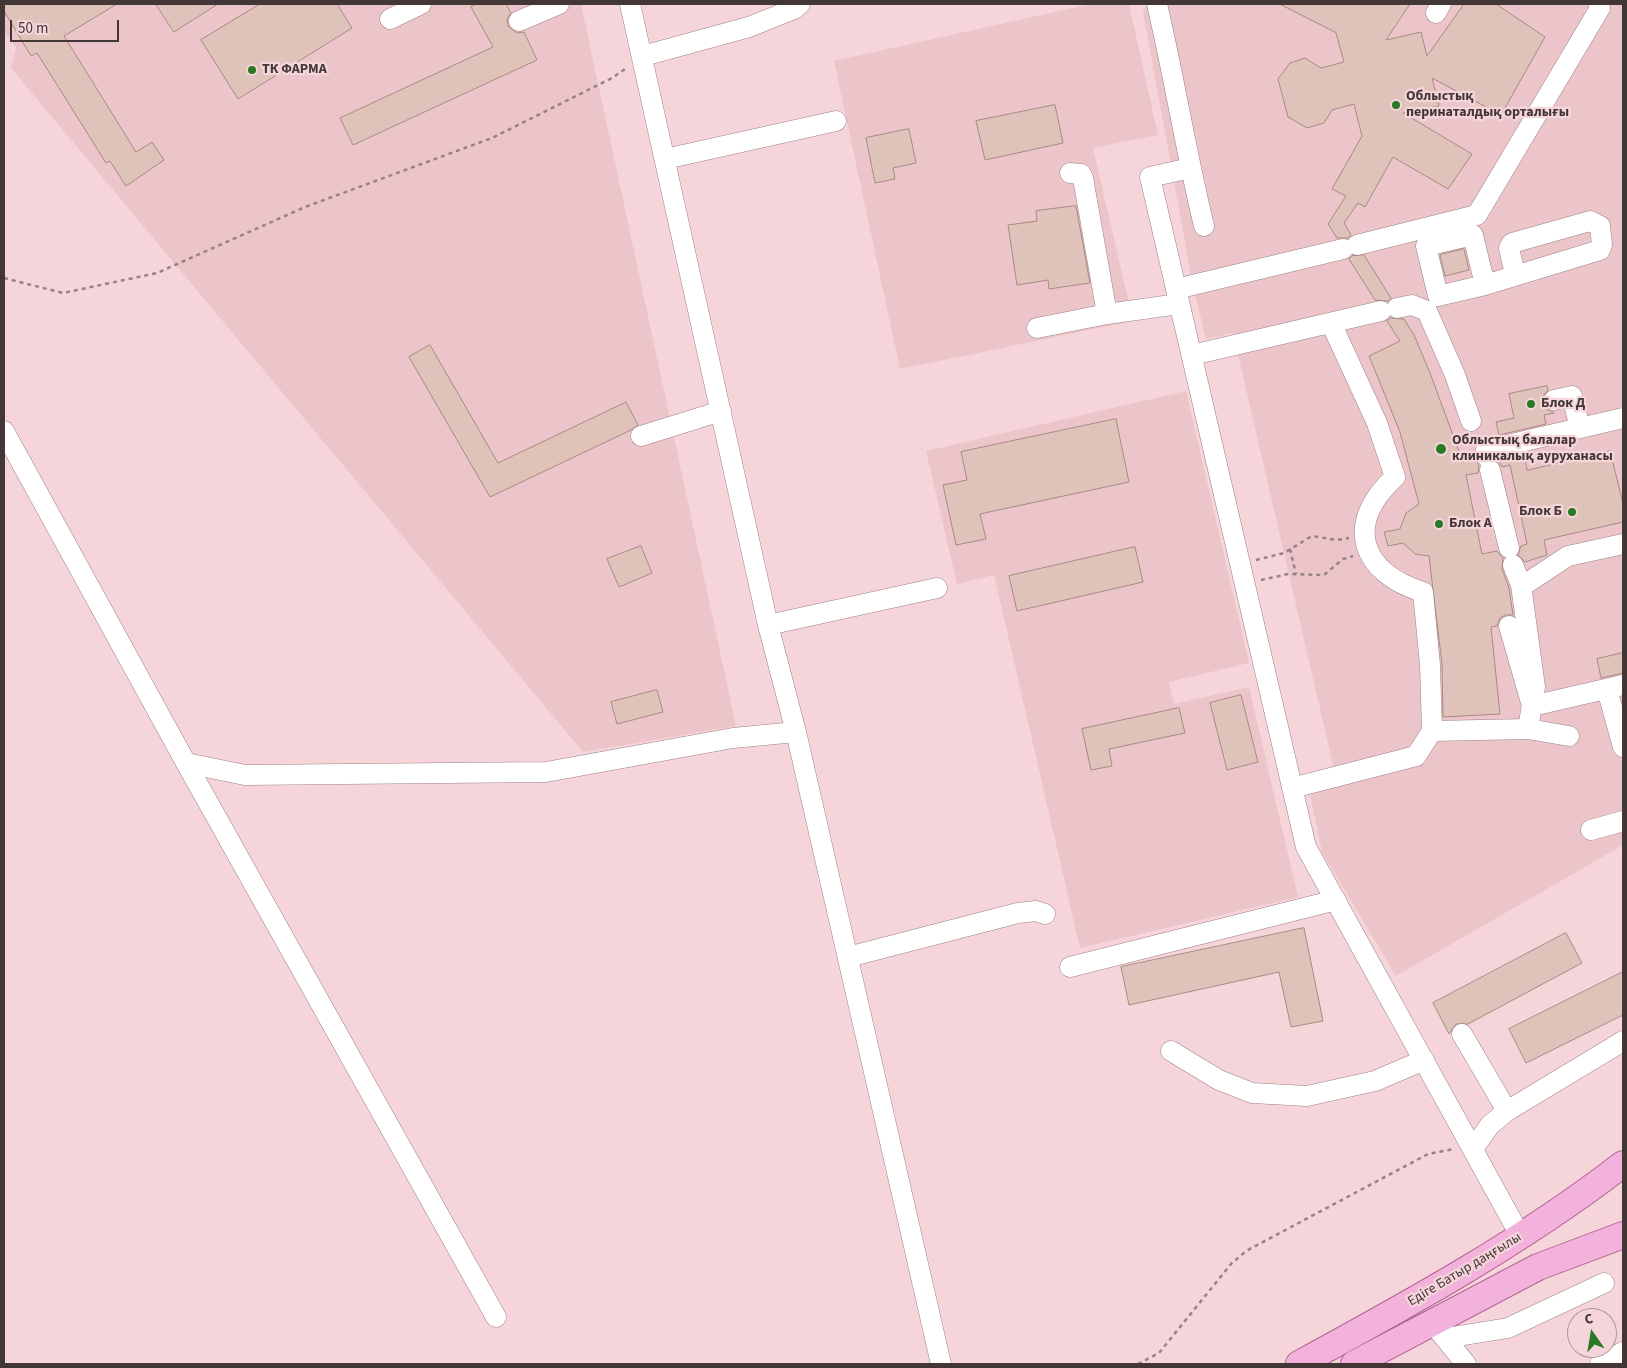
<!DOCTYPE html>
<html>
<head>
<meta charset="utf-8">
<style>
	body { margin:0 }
	#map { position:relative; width:1627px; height:1368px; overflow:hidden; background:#f5d5d9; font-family:"Source Sans 3",sans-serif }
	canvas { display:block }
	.frame { position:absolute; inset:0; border:5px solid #423637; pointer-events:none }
	.north { position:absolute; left:1567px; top:1308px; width:50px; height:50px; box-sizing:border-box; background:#f5d5d9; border:1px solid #ad9598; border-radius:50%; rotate:347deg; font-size:14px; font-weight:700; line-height:20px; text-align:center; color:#423637 }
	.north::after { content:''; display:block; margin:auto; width:18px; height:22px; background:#297a24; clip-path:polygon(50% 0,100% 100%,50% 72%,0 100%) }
	.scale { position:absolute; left:10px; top:20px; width:109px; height:22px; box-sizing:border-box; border:2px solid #423637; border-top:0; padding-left:6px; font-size:15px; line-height:18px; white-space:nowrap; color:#423637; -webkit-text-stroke:4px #f5d5d9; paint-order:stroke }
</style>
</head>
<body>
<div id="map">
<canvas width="1627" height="1368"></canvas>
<div class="frame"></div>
<div class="north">С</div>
<div class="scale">50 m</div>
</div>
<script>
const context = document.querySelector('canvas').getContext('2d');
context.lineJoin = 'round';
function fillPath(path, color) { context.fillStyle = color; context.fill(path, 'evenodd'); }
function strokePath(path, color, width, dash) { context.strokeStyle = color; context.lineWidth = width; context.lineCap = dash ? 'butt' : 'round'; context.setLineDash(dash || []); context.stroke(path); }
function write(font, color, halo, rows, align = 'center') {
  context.font = font + ' "Source Sans 3",sans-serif'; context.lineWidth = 4.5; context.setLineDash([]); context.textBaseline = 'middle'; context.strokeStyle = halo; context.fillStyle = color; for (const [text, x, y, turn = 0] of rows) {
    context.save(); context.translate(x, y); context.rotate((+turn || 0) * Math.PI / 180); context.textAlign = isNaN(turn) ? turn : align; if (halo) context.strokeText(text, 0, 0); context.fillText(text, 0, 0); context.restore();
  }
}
const built = new Path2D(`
	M4 4H581L736 726 583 752 11 68 16 48 4 31Z
	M1091 4H1129L1158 135 1093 148 1133 321 900 369 834 61Z
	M1147 4H1623V845L1396 976 1322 852 1309 789 1337 782 1233 333 1206 339 1193 286 1143 12Z
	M1186 391 1249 663 1169 682 1174 704 1249 687 1298 897 1080 948 994 575 957 584 926 451Z`);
const building = new Path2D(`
	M4 4H117L64 36 136 152 152 142 164 160 126 186 110 161 106 163 37 53 31 56 4 11Z
	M156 4H218L174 32Z
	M260 4H337L352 28 238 99 201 40Z
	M477 4H506L511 13 507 19 508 26 517 33 524 32 537 60 353 145 340 118 493 47 471 7Z
	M1280 4H1410L1386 40 1421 32 1427 56 1464 4H1496L1545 37 1501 115 1432 78 1439 106 1403 113 1472 154 1448 189 1393 157 1365 207 1358 203 1344 223 1351 235 1348 238H1337L1328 224 1346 196 1332 189 1362 136 1354 104 1332 110 1324 123 1307 128 1288 117 1278 79 1290 63 1305 58 1321 68 1344 62 1336 33Z
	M1055 105 1063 143 985 160 976 121Z
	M909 129 916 163 893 168 895 179 875 183 866 138Z
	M1076 206 1090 283 1049 289 1048 280 1017 285 1008 225 1037 221 1036 211Z
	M1464 249 1469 270 1445 276 1440 255Z
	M1364 255 1391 298 1388 301 1375 300 1349 259 1352 256Z
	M1391 318 1404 319 1414 335 1430 373 1463 462 1475 459 1479 466 1478 473 1466 475 1482 554 1497 551 1503 558 1502 569 1509 588 1513 615H1505L1500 618 1497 626 1491 627 1500 714 1443 717 1442 664 1429 556 1415 554 1403 543 1388 546 1384 532 1400 529 1406 513 1419 504 1400 432 1369 356 1400 341 1387 321Z
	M430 345 498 463 626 402 638 425 631 430 490 497 409 357Z
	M1547 386 1548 390 1543 396V403L1546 408 1554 413 1544 415 1546 424 1499 435 1496 422 1514 418 1509 394Z
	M1116 419 1129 482 980 514 986 539 956 545 943 485 967 480 961 452Z
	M1610 451 1623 503V522L1544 540 1547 555 1525 562 1518 555 1521 546 1527 544 1510 465 1502 467 1498 459 1524 453 1527 470Z
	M641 546 652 573 619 587 607 559Z
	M1135 547 1143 582 1017 611 1009 576Z
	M1623 653V673L1601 678 1597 659Z
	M657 690 663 712 617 724 611 702Z
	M1241 695 1258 762 1227 770 1210 703Z
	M1179 708 1185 733 1109 749 1112 766 1091 770 1082 729Z
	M1304 928 1323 1021 1291 1027 1279 972 1129 1005 1121 967Z
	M1566 933 1582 963 1468 1024H1456L1449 1034 1433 1003Z
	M1623 972V1015L1526 1063 1509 1029Z`);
const path = new Path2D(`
	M4 278 63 293 157 273 305 207 492 138 612 78 628 67
	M1290 549 1296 574
	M1256 560 1284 553 1312 536 1337 540 1349 538
	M1261 580 1288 574 1324 575 1343 559 1353 556
	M1138 1364 1159 1353 1231 1264 1246 1251 1428 1154 1454 1149`);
const minor = new Path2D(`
	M630 4 768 625 796 732 941 1364
	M1157 4C1174 77 1186 152 1204 226
	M1436 13 1441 4
	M390 19 421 4
	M519 21 559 4
	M643 56 749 27 794 9 800 4
	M665 159 836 121
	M1190 168 1150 177 1306 847 1521 1237
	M1070 173 1081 174 1083 178 1107 314
	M1473 235 1485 285 1438 296 1426 246Z
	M1357 245 1477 215 1600 8 1599 4
	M1485 285 1600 250 1602 245 1600 226 1590 221 1512 243 1509 248 1515 274
	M1176 289 1343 249
	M1397 308 1412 305 1427 311 1455 375 1471 421
	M1037 328 1107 314 1179 304
	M1192 355 1381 311
	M1554 400 1572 396 1580 428
	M4 431 186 763 496 1317
	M641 436 721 411
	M1487 457 1486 450 1623 418
	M1490 470 1509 548
	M1521 585 1530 581 1568 556 1623 544
	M768 625 937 588
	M1509 626 1532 706 1623 685
	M1607 689 1623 747
	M1528 729 1569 736
	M1432 731 1528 729 1535 687 1521 585 1513 565
	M186 763 245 775 546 772 733 738 796 732
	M1292 788 1416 756 1432 731 1430 665 1423 592C1360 573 1344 523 1395 477L1377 423 1331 323
	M1591 830 1623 821
	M848 957 1018 913 1036 911 1045 914
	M1070 967 1336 900
	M1462 1034 1507 1111
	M1171 1051 1219 1080 1252 1093 1307 1096 1375 1081 1424 1060
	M1473 1149 1490 1125 1507 1111 1623 1041
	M1439 1331 1466 1364
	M1446 1338 1508 1328 1604 1283
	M1600 1364 1623 1352`);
const major = new Path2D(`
	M1299 1364C1411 1303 1522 1242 1623 1164
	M1354 1364 1538 1267 1623 1235`);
const markers = [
	[252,70,5,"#297a24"],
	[1396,105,5,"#297a24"],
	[1531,404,5,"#297a24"],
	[1441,449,6,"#297a24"],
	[1572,512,5,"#297a24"],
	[1439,524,5,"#297a24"]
];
const poiNames = [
	["ТК ФАРМА",262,70],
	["Облыстық",1406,97],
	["перинаталдық орталығы",1406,113],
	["Блок Д",1541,404],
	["Облыстық балалар",1452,441],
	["клиникалық ауруханасы",1452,457],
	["Блок Б",1562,512,"right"],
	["Блок А",1449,524]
];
const streetNames = [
	["Едіге Батыр даңғылы",1465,1270,-31]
];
fillPath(built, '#ecc5ca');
fillPath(building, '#dfc2b9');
strokePath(building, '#a78b83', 1);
strokePath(minor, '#9e8185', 21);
strokePath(major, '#b06592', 28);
strokePath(path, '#978284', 2.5, [4, 4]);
strokePath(minor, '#fff', 20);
strokePath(major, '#f3b2db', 26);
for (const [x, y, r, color] of markers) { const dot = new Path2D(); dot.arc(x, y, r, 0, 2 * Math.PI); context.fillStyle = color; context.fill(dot); strokePath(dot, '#f5d5d9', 2); }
write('bold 14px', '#423637', '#f5d5d9', poiNames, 'left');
write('14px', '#423637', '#f5d5d9', streetNames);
</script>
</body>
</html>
